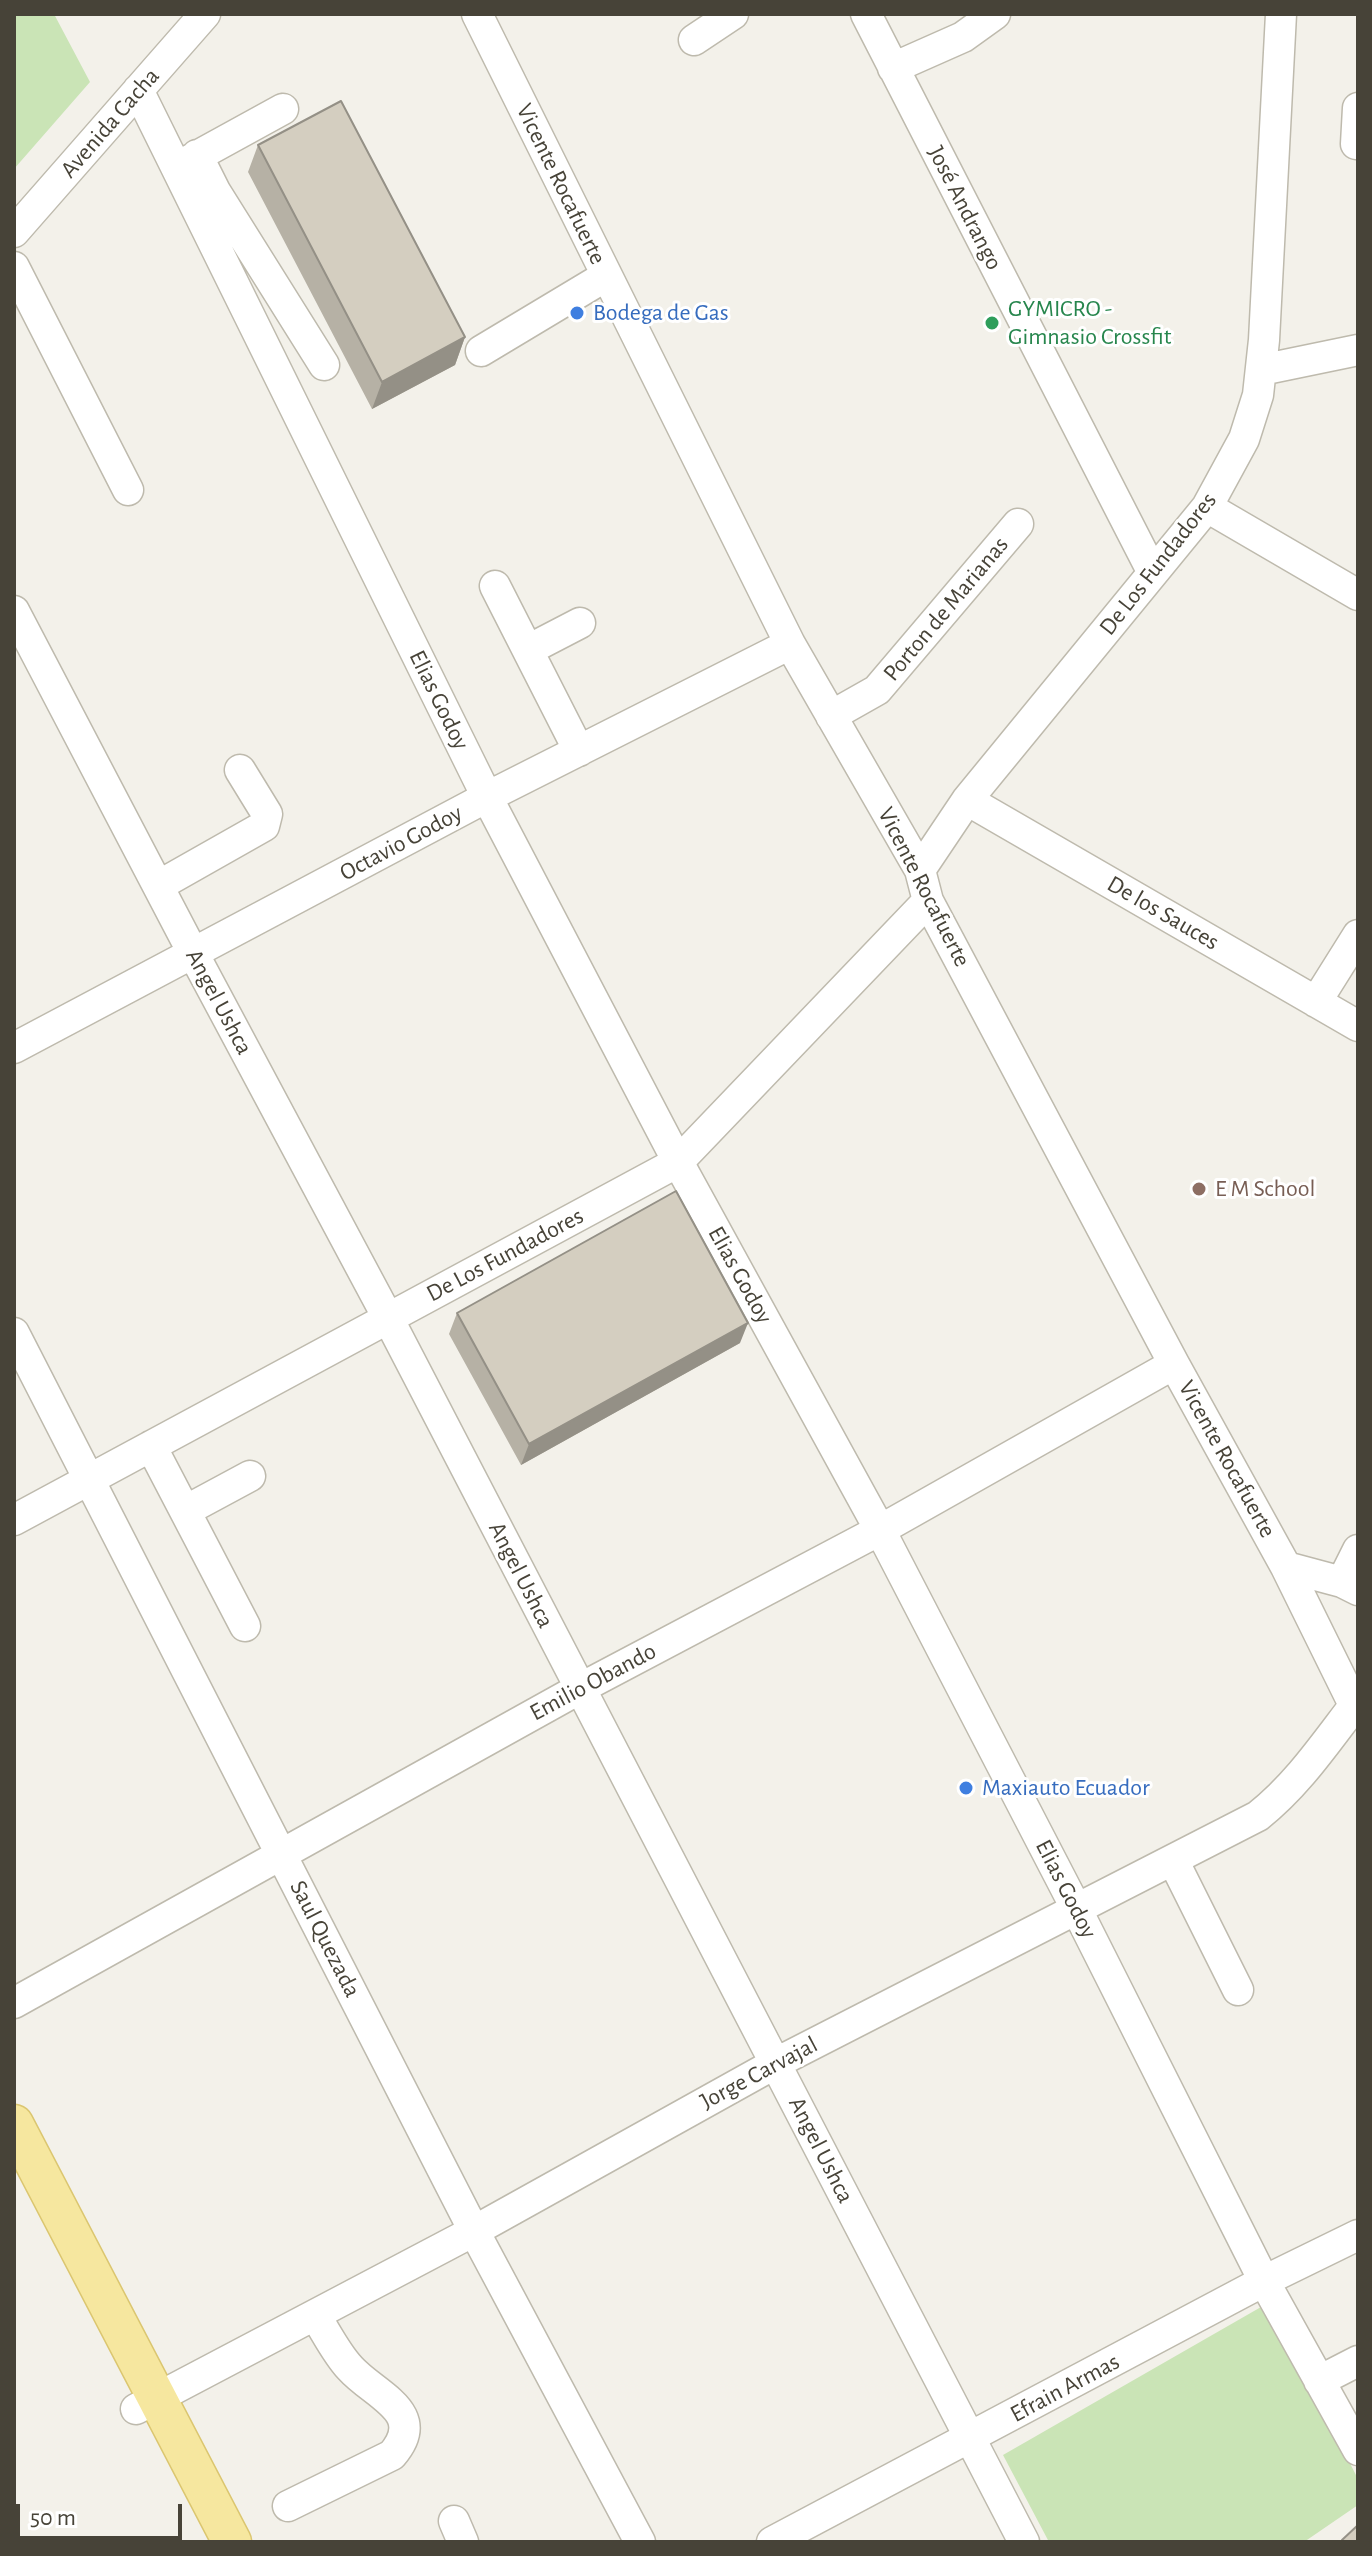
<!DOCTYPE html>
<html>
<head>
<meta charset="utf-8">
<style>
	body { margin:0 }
	#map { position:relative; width:1372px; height:2556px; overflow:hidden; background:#f3f1ea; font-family:"Alegreya Sans",sans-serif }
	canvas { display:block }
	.frame { position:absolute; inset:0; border:16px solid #474338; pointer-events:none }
	.scale { position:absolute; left:16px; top:2504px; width:166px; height:36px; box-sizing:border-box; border:4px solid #474338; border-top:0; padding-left:10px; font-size:24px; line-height:28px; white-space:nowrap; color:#474338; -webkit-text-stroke:6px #fff; paint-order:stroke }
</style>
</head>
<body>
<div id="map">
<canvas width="1372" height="2556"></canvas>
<div class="frame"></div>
<div class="scale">50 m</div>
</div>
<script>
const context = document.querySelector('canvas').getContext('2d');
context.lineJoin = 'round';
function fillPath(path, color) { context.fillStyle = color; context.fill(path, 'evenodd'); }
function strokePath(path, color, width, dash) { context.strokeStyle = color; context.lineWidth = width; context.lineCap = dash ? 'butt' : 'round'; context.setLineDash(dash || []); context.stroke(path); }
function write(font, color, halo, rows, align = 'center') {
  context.font = font + ' "Alegreya Sans",sans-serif'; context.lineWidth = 6; context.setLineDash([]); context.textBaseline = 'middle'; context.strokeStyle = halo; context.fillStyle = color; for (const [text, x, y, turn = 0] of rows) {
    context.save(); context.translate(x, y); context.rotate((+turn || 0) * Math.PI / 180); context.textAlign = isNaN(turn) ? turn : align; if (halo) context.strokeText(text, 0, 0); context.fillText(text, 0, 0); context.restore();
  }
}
const green = new Path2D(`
	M14 14H54L90 82 14 169Z
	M1268 2303 1358 2479V2505L1304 2542H1049L1003 2455Z`);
const minor = new Path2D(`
	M477 14 790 644 920 870 928 901 1174 1364 1286 1567 1358 1713
	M866 14 1153 573
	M694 40 733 14
	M893 68 963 37 995 14
	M138 90 487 797 678 1162 880 1530 1077 1910 1264 2281 1358 2450
	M1356 144 1358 108
	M197 155 215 191 324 365
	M181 165 283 109
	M14 232 205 14
	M14 267 128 490
	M481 351 606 276
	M1261 370 1358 350
	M1207 507 1358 595
	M495 586 579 751
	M14 611 193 953 388 1318 1024 2542
	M528 650 580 623
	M831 716 877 690 1018 524
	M967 800 1358 1026
	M920 870 967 800 1207 507 1244 439 1258 395 1264 340 1281 14
	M158 886 264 826 267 814 240 770
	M1316 1002 1358 935
	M14 1048 487 797 790 644
	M14 1333 474 2231 640 2542
	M151 1446 245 1626
	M185 1511 250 1476
	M14 1520 678 1162 928 901
	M1286 1567 1342 1582 1358 1590
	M1342 1582 1358 1550
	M1173 1860 1238 1990
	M14 2003 579 1689 880 1530 1174 1364
	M1319 2381 1358 2361
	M136 2409 474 2231 776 2063 1258 1816C1297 1785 1324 1745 1354 1706
	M288 2506 392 2455C429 2412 375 2396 350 2368 336 2353 326 2332 315 2315
	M454 2521 463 2542
	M772 2542 1264 2281 1358 2235`);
const major = new Path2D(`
	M14 2124 232 2542`);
const wall = new Path2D(`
	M258 145 465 337 455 365 372 409 248 172Z
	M457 1313 740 1343 521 1465 449 1334Z`);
const shadedWall = new Path2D(`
	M465 337 455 365 372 409 382 382Z
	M748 1323 740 1343 521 1465 529 1444Z`);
const building = new Path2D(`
	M341 101 465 337 382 382 258 145Z
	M676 1191 748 1323 529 1444 457 1313Z
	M1358 2525V2542H1343L1342 2540Z`);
const markers = [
	[577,313,8,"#3f7fe0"],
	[992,323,8,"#2e9e5b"],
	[1199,1189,8,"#8d6e63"],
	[966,1788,8,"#3f7fe0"]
];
const streetNames = [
	["Avenida Cacha",110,123,-49],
	["Vicente Rocafuerte",561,184,64],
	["José Andrango",965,208,63],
	["De Los Fundadores",1158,564,-52],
	["Porton de Marianas",946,609,-50],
	["Elias Godoy",439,700,64],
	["Octavio Godoy",401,843,-28],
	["Vicente Rocafuerte",924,887,63],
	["De los Sauces",1163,913,30],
	["Angel Ushca",219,1002,62],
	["De Los Fundadores",505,1255,-28],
	["Elias Godoy",740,1275,61],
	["Vicente Rocafuerte",1227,1459,61],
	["Angel Ushca",521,1575,63],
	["Emilio Obando",593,1682,-28],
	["Elias Godoy",1066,1889,63],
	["Saul Quezada",325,1939,63],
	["Jorge Carvajal",759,2073,-28],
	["Angel Ushca",821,2150,63],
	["Efrain Armas",1065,2388,-28]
];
const leisureNames = [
	["GYMICRO -",1008,309],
	["Gimnasio Crossfit",1008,337]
];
const shopNames = [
	["Bodega de Gas",593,313],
	["Maxiauto Ecuador",982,1788]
];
const educationNames = [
	["E M School",1215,1189]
];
fillPath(green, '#cae4b6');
strokePath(minor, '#bebaad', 33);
strokePath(major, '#dbc670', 41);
strokePath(minor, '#fff', 30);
strokePath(major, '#f6e79f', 38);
fillPath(wall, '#b6b1a5');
fillPath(shadedWall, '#949086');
fillPath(building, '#d4cec0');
strokePath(building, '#949086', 2);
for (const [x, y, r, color] of markers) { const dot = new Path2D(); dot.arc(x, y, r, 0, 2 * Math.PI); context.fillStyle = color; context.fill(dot); strokePath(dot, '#fff', 3); }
write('24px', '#474338', '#fff', streetNames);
write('24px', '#27864d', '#fff', leisureNames, 'left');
write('24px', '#366cbe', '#fff', shopNames, 'left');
write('24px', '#785e54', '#fff', educationNames, 'left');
</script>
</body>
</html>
